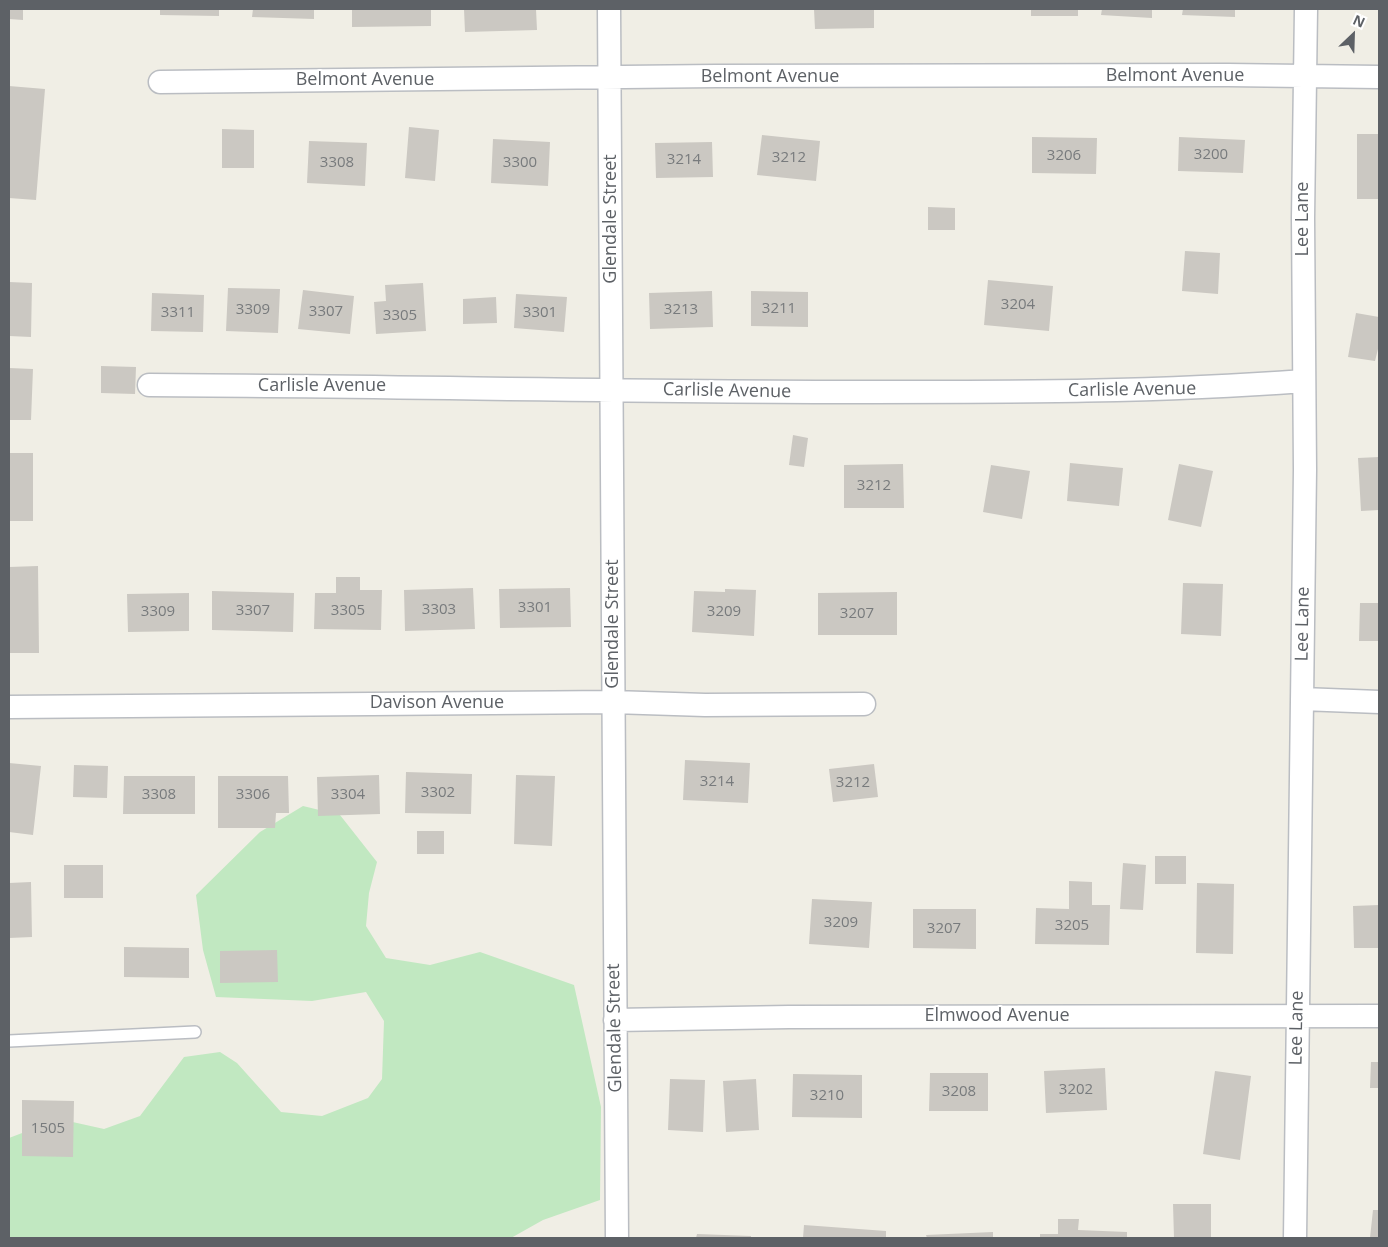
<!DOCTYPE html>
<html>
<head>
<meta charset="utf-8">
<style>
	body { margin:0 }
	#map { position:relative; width:1388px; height:1247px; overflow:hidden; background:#f0eee5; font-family:"Open Sans",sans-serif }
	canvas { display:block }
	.frame { position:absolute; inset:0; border:10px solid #5d6166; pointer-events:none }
	.north { position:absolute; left:1328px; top:10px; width:50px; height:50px; -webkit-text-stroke:4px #fff; paint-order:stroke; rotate:24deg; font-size:14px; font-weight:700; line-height:20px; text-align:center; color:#5d6166 }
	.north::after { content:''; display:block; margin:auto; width:18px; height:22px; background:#5d6166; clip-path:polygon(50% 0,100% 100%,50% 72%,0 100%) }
</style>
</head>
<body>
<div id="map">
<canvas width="1388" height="1247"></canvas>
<div class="frame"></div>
<div class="north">N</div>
</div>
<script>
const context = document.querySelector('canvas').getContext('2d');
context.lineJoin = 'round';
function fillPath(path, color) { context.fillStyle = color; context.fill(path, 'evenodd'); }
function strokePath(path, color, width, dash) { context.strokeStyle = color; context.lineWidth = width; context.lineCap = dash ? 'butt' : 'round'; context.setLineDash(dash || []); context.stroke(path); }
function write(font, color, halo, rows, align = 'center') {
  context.font = font + ' "Open Sans",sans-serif'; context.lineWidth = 4; context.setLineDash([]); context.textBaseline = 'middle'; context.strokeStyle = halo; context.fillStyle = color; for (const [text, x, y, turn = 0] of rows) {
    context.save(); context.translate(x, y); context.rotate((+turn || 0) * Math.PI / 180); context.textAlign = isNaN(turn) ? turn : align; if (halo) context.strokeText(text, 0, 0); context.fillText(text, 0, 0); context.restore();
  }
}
const green = new Path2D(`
	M303 806 340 815 377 862 369 893 366 926 386 958 430 965 480 952 574 985 601 1107 600 1200 543 1220 511 1238H9V1138L59 1119 104 1129 140 1116 184 1057 220 1052 237 1063 281 1112 322 1116 368 1098 382 1079 384 1021 366 992 312 1001 216 997 203 950 196 895 260 832Z`);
const building = new Path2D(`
	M9 9H23V20L9 19Z
	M160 9H219V16L160 15Z
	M253 9H314V19L252 17Z
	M352 9H431V26L352 27Z
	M464 9H536L537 30 465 32Z
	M814 9H874V28L815 29Z
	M1031 9H1078V16H1031Z
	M1102 9H1152V18L1101 15Z
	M1183 9H1235V17L1182 15Z
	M9 86 45 89 36 200 9 198Z
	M409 127 439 130 435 181 405 178Z
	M222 129 254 130V168H222Z
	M1357 134H1379V199H1357Z
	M762 135 820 141 816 181 757 175Z
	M1032 137 1097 138 1096 174 1032 173Z
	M1179 137 1245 140 1243 173 1178 171Z
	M493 139 550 142 548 186 491 183Z
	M309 141 367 143 365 186 307 183Z
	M712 142 713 177 656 178 655 143Z
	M928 207 955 208V230H928Z
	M1185 251 1220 253 1218 294 1182 291Z
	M988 280 1053 286 1049 331 984 325Z
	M9 282 32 283 31 337 9 336Z
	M423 283 426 331 376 334 374 302 386 301 385 285Z
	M228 288 280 289 278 333 226 331Z
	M303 290 354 296 350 334 298 329Z
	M712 291 713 327 650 329 649 293Z
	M751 291 808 292V327L751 326Z
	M152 293 204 295 203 332 151 331Z
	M516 294 567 297 564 332 514 328Z
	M496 297 497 323 463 324V299Z
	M1356 313 1379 317V345L1375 361 1348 357Z
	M101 366 136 367 135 394 101 393Z
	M9 368 33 369 31 420H9Z
	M793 435 808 438 804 467 789 465Z
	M9 453H33V521H9Z
	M1379 457V510L1361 511 1358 458Z
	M1070 463 1123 468 1119 506 1067 501Z
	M903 464 904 508H844V465Z
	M1179 464 1213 471 1201 527 1168 520Z
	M991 465 1030 471 1022 519 983 512Z
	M38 566 39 653H9V567Z
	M336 577H360V590H382L381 630 314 629 315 593H336Z
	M1183 583 1223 584 1221 636 1181 634Z
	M473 588 475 629 405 631 404 590Z
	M570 588 571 627 500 628 499 589Z
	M725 589 756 590 754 636 692 632 694 591 725 592Z
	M212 591 294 593 293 632 212 630Z
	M897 592V635H818V593Z
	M189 593V631L128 632 127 594Z
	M1360 603H1379V641H1359Z
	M685 760 750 763 748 803 683 800Z
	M9 763 41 766 33 835 9 832Z
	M874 764 878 797 833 802 829 769Z
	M74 765 108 766 107 798 73 797Z
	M406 772 472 774 471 814 405 813Z
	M379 775 380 814 318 816 317 777Z
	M516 775 555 776 552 846 514 844Z
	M124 776H195V814H123Z
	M218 776H288L289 813H276L275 828H218Z
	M417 831H444V854H417Z
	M1155 856H1186V884H1155Z
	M1123 863 1146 865 1143 910 1120 909Z
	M64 865H103V898H64Z
	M1069 881 1092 882V905H1110L1109 945 1035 944 1036 908 1069 909Z
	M31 882 32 937 9 938V883Z
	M1197 883 1234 884 1233 954 1196 953Z
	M812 899 872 902 869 948 809 944Z
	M1379 905V948H1354L1353 906Z
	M913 909H976V949L913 948Z
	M124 947 189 948V978L124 977Z
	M277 950 278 982 220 983V951Z
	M1371 1062H1379V1088H1370Z
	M1105 1068 1107 1110 1046 1113 1044 1071Z
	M1215 1071 1251 1076 1240 1160 1203 1154Z
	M930 1073H988V1111H929Z
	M793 1074 862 1075V1118L792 1117Z
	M670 1079 705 1080 703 1132 668 1130Z
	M756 1079 759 1130 726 1132 723 1081Z
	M22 1100 74 1101 73 1157 22 1156Z
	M1173 1204H1211V1238H1174Z
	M1373 1210H1379V1238H1370Z
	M1058 1219H1079L1078 1230 1127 1232V1238H1040V1234H1058Z
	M804 1225 886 1231V1238H803Z
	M993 1232V1238H927L926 1235Z
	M697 1234 751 1236V1238H696Z`);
const service = new Path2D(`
	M9 1041 195 1032`);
const minor = new Path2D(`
	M609 9 617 1238
	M160 82 716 76 1228 75 1379 77
	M149 385C389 386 629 392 869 392 1014 392 1159 392 1304 381
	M1302 699 1379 702
	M9 707 613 702 705 705 864 704
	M615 1020 789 1017 1379 1016
	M1295 1238 1305 470 1303 218 1306 9`);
const numberNames = [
	["3200",1211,155],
	["3206",1064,156],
	["3212",789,158],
	["3214",684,160],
	["3308",337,163],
	["3300",520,163],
	["3204",1018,305],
	["3211",779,309],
	["3309",253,310],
	["3213",681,310],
	["3307",326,312],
	["3311",178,313],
	["3301",540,313],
	["3305",400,316],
	["3212",874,486],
	["3301",535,608],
	["3303",439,610],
	["3307",253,611],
	["3305",348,611],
	["3309",158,612],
	["3209",724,612],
	["3207",857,614],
	["3214",717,782],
	["3212",853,783],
	["3302",438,793],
	["3308",159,795],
	["3306",253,795],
	["3304",348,795],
	["3209",841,923],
	["3205",1072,926],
	["3207",944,929],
	["3202",1076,1090],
	["3208",959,1092],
	["3210",827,1096],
	["1505",48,1129]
];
const streetNames = [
	["Belmont Avenue",1175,76],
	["Belmont Avenue",770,77],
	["Belmont Avenue",365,80],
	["Glendale Street",611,219,-90],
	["Lee Lane",1303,219,-90],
	["Carlisle Avenue",322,386],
	["Carlisle Avenue",1132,390,-1],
	["Carlisle Avenue",727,391,1],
	["Glendale Street",613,624,-90],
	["Lee Lane",1303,624,-89],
	["Davison Avenue",437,703],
	["Elmwood Avenue",997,1016],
	["Glendale Street",615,1028,-91],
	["Lee Lane",1297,1028,-89]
];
fillPath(green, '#c1e8c1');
fillPath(building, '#cbc8c2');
strokePath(service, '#babdc2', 14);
strokePath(minor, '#babdc2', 25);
strokePath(service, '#fff', 11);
strokePath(minor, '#fff', 22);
write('15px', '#787b7d', null, numberNames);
write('18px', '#5d6166', '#fff', streetNames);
</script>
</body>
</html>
